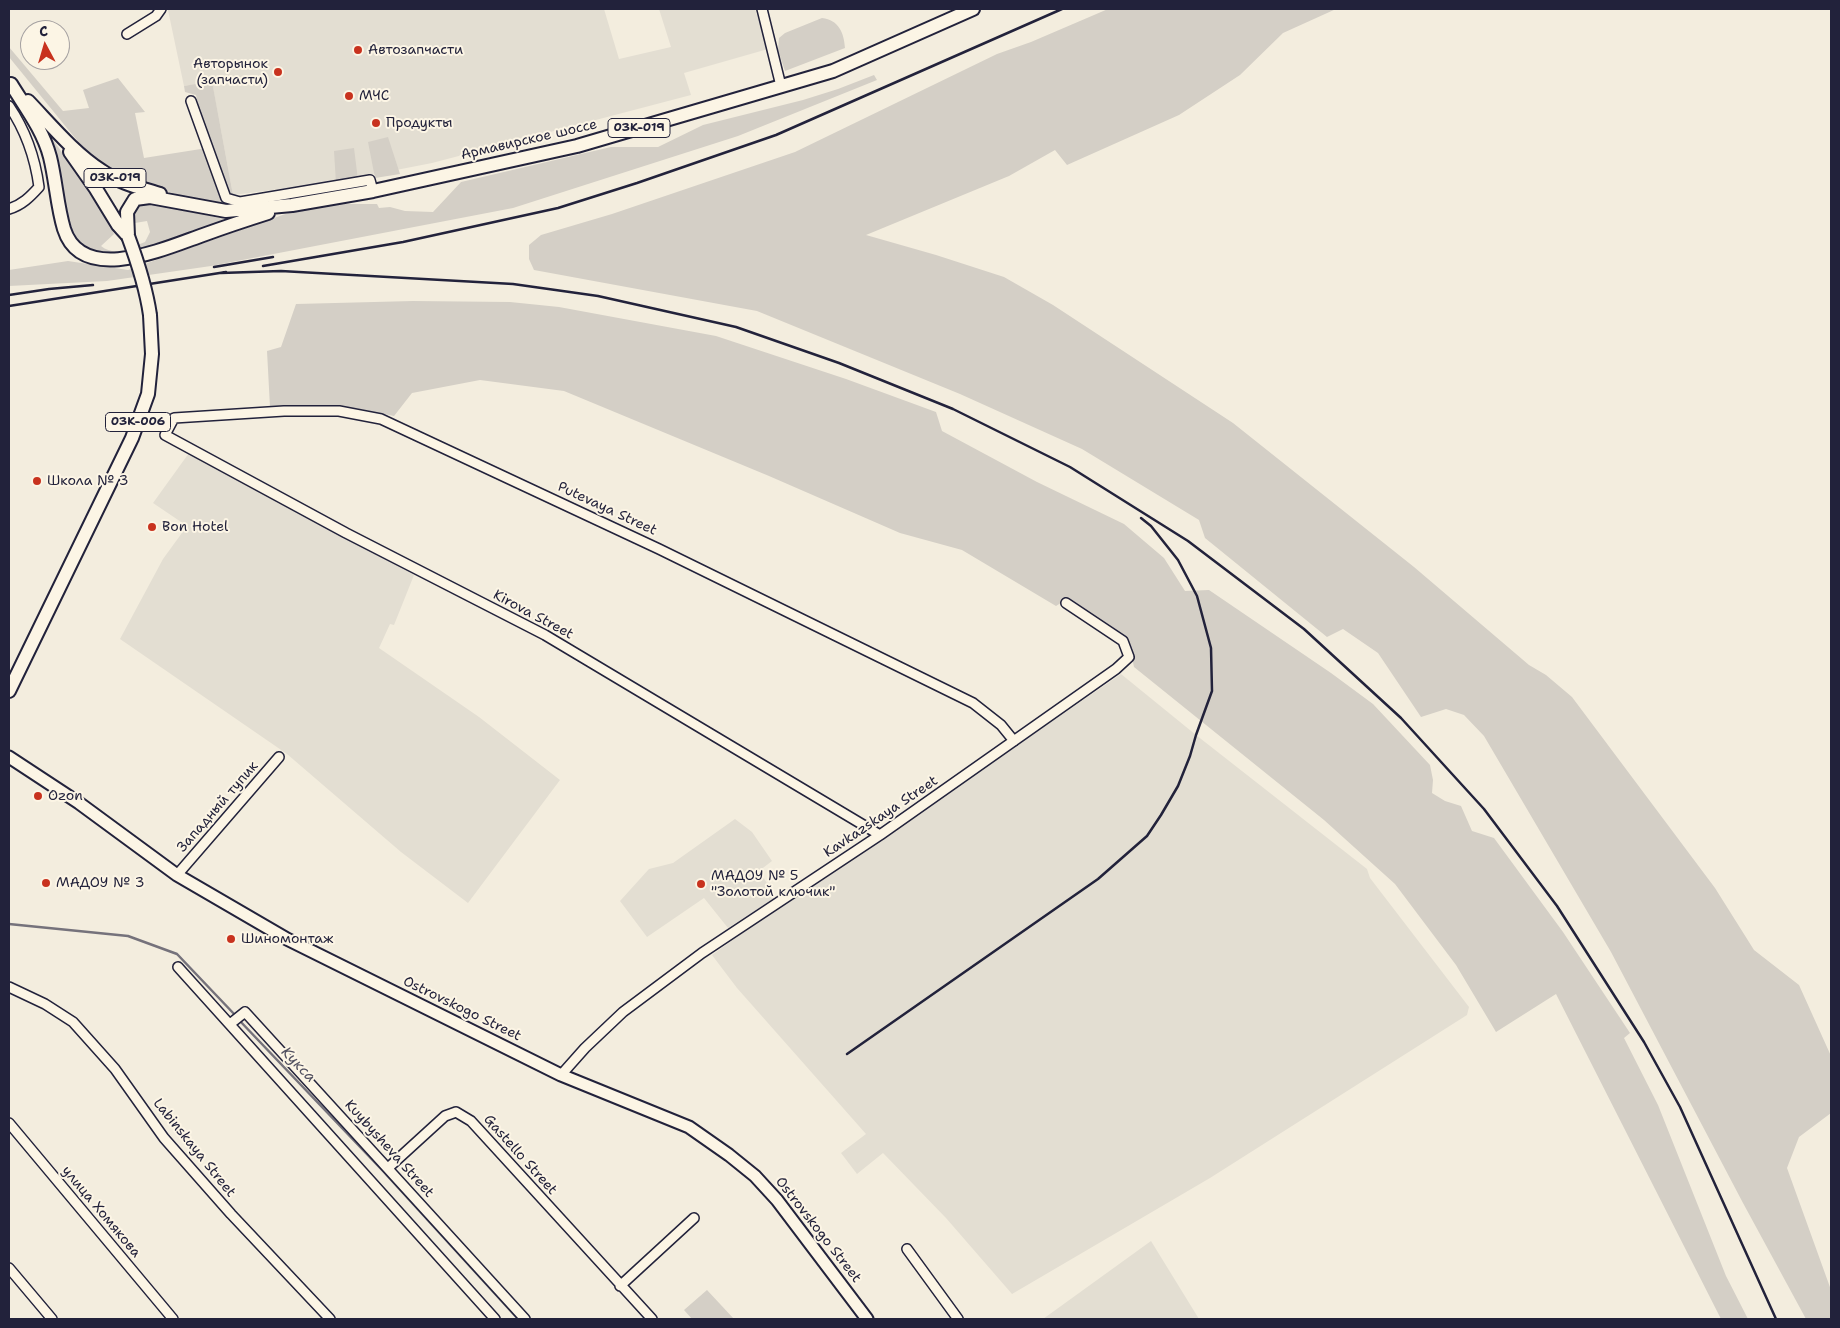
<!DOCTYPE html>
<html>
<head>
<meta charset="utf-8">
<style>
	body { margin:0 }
	#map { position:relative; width:1840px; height:1328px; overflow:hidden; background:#f3edde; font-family:"Shantell Sans",sans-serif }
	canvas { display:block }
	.frame { position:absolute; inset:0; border:10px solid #22223b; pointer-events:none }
	.north { position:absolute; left:20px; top:20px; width:50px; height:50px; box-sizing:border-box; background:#fcf5e5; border:1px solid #a5a1a1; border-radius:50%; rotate:354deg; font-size:14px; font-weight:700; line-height:20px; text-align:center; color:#22223b }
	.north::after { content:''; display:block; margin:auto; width:18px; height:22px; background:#c8321e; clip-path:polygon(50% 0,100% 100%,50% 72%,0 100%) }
</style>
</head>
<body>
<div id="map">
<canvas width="1840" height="1328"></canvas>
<div class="frame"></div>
<div class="north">С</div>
</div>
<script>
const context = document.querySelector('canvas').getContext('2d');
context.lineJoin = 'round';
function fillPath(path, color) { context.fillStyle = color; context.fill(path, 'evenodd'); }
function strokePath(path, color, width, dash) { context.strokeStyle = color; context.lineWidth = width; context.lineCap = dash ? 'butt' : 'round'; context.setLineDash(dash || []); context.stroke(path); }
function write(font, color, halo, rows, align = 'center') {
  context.font = font + ' "Shantell Sans",sans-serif'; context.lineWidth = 4; context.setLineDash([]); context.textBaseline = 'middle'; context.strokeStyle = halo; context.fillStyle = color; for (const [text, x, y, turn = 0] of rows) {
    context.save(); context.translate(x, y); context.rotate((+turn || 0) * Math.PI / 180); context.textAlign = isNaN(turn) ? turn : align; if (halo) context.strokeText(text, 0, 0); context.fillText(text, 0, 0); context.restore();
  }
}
const built = new Path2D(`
	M174 9H604L619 59 671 47 659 9H755L768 49 684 73 691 95 432 163 335 182 233 195 212 82 184 86 168 10Z
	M189 453 414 575 394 625 390 624 379 648 479 717 560 780 468 903 401 852 287 754 120 639 163 559 187 526 153 503Z
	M1121 674 1196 735 1367 869 1370 878 1469 1007 1467 1015 1210 1178 1012 1294 946 1218 883 1153 857 1174 841 1153 866 1134 737 988 712 955 798 893 890 833Z
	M735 819 752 832 772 861 759 871 776 897 728 928 704 898 647 937 620 901 649 869 673 863Z
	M1151 1241 1199 1319H1043Z`);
const green = new Path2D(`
	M1108 9H1336L1283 33 1240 75 1179 115 1067 165 1055 150 1009 176 866 235 936 255 1004 277 1053 305 1233 423 1414 567 1529 665 1546 675 1572 697 1715 888 1754 950 1799 985 1831 1056V1113L1799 1137 1787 1168 1831 1290V1319H1806L1743 1203 1611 952 1484 736 1464 715 1446 709 1421 717 1378 653 1343 629 1327 637 1205 538 1199 520 1082 449 960 394 757 311 534 270 529 259V245L541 235 612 214 795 152 997 54 1031 42Z
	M822 18C839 20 844 33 845 48L785 71 778 50 779 38 785 33Z
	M9 47 63 111 89 108 83 90 118 78 145 112 135 113 144 158 207 148 196 95 185 92 184 86 212 81 233 195 223 204 189 198 126 179 93 160 9 57Z
	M874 75 877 80 738 136 513 208 211 266 107 281 9 286V270L68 261 128 270 291 212 336 204H377L379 208 390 207 405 211 433 212 461 182 611 147H658L703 125 803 100 838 89Z
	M49 134 101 208 114 234 101 246C115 257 130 248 145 242L150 232 147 221 135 223 134 215 140 205 149 203 224 219 225 221 146 252 100 255 83 247 71 232 54 148Z
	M388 137 400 174 375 178 368 142Z
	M354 148 358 180 336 183 334 151Z
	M413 301 510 302 559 307 716 336 846 379 936 412 942 431 1037 482 1124 524 1164 558 1185 591 1209 590 1331 673 1373 704 1430 765 1433 780 1432 793 1445 801 1461 806 1472 831 1494 838 1563 932 1630 1033 1624 1038 1658 1105 1726 1276 1748 1319H1721L1556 994 1496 1032 1456 965 1395 884 1324 820 1134 667 1129 643 1067 599 1056 606 962 550 900 533 769 476 564 391 480 380 412 393 394 416 355 408 270 407 267 351 281 347 296 304Z
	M707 1290 734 1319H692L684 1310Z`);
const stream = new Path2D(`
	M9 924 128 936 177 954 236 1016
	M239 1020 383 1171 518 1319`);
const street = new Path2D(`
	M762 9 781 86
	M127 34 156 16 161 9
	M191 101 226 198 240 202 370 180 373 191
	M9 106C26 131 35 157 39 187 30 197 22 205 9 209
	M880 835 545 635 346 533 165 435 174 418 284 411H339L381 419 659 549 973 703 1001 725 1014 741
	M177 875 279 757
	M178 967 495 1319
	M9 987 45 1004 73 1022 115 1069 164 1138 231 1214 330 1319
	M230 1024 245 1012 525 1319
	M561 1075 585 1048 623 1012 702 953 880 835 1116 669 1129 657 1123 641 1066 603
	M9 1123 173 1319
	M388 1168 445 1116 456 1112 471 1121 652 1319
	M907 1249 958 1319
	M9 1268 52 1319
	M620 1286 694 1218`);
const secondary = new Path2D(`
	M9 757 79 803 177 875 287 939 561 1075 689 1127 729 1155 755 1176 777 1200 867 1319`);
const primary = new Path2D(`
	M11 84C25 107 43 130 50 157 56 181 57 206 64 229 82 286 166 248 203 235 225 227 246 220 268 213
	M28 101C51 125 74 153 102 171 119 183 141 188 160 194
	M70 152 96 189 118 225 128 236
	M128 236 127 212 135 199 150 197 226 211 292 205 373 191 577 146 833 71 973 9
	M9 691 132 438 148 394 152 354 150 315`);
const rail = new Path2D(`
	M263 266 403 242 558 208 637 183 776 135 1062 9
	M214 267 273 257
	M221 273 281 271 513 284 598 296 736 327 839 363 953 409 1070 467 1188 541 1304 629 1401 718 1484 809 1557 906 1644 1042 1680 1107 1776 1319
	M9 295 49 289 93 285
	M9 306 226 272
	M847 1054 1098 879 1147 836 1161 815 1178 786 1190 756 1196 735 1212 691 1211 648 1197 596 1178 560 1151 526 1141 518`);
const primaryBridge = new Path2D(`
	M128 236C138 263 146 287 150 315`);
const markers = [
	[358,50,5,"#c8321e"],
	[278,72,5,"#c8321e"],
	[349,96,5,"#c8321e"],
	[376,123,5,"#c8321e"],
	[37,481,5,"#c8321e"],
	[152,527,5,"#c8321e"],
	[38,796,5,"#c8321e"],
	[46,883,5,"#c8321e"],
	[701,884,5,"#c8321e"],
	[231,939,5,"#c8321e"]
];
const shields = [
	[639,128,62],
	[115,178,62],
	[138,422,65]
];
const shieldNames = [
	["03К-019",639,128],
	["03К-019",115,178],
	["03К-006",138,422]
];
const poiNames = [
	["Автозапчасти",368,50],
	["Авторынок",268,64,"right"],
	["(запчасти)",268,80,"right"],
	["МЧС",359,96],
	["Продукты",386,123],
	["Школа № 3",47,481],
	["Bon Hotel",162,527],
	["Ozon",48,796],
	["МАДОУ № 5",711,876],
	["\"Золотой ключик\"",711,892],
	["МАДОУ № 3",56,883],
	["Шиномонтаж",241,939]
];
const streetNames = [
	["Армавирское шоссе",529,140,-13],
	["Putevaya Street",607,509,25],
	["Kirova Street",533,615,28],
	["Западный тупик",218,807,-49],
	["Kavkazskaya Street",881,817,-34],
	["Ostrovskogo Street",462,1009,26],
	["Labinskaya Street",194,1148,51],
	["Kuybysheva Street",389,1149,48],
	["Gastello Street",520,1155,48],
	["улица Хомякова",101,1212,50],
	["Ostrovskogo Street",818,1230,52]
];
const waterNames = [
	["Кукса",298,1065,46]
];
fillPath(built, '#e3ded2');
fillPath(green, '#d4cfc6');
strokePath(stream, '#75727b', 2.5);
strokePath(street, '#22223b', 12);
strokePath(secondary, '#22223b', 15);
strokePath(primary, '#22223b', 16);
strokePath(street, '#fcf5e5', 9);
strokePath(secondary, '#fcf5e5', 11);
strokePath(primary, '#fcf5e5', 12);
strokePath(rail, '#22223b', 2.5);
strokePath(primaryBridge, '#22223b', 16, []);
strokePath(primaryBridge, '#fcf5e5', 12);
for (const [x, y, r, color] of markers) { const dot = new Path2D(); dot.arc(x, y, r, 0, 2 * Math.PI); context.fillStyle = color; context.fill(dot); strokePath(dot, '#fcf5e5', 2); }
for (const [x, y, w] of shields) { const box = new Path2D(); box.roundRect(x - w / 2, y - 9.5, w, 19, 4); context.fillStyle = '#fcf5e5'; context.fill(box); strokePath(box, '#22223b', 1); }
write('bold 12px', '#22223b', null, shieldNames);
write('14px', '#22223b', '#fcf5e5', poiNames, 'left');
write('14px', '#22223b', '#fcf5e5', streetNames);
write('italic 15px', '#525160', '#fcf5e5', waterNames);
</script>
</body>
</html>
